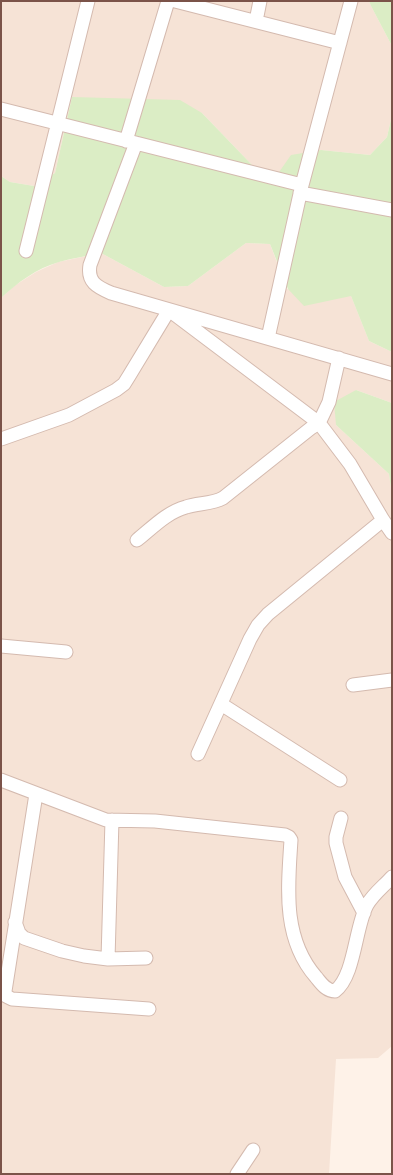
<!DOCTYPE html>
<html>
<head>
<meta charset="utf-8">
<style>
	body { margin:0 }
	#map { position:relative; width:393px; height:1175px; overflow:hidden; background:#fef2e8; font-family:"DM Sans",sans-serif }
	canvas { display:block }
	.frame { position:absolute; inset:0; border:2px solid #7b5349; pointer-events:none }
</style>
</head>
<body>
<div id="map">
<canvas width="393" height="1175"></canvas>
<div class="frame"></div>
</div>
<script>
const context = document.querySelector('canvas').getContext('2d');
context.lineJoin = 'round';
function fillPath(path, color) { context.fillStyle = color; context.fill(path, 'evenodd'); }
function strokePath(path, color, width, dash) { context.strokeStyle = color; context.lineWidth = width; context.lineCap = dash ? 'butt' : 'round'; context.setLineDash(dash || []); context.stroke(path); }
const residential = new Path2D(`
	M1 1H369L371 6 392 46V115L387 137 370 155 321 150 277 175 253 166 202 113 72 97 55 173 34 186 10 182 1 176Z
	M246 243 270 244 287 289 351 296 369 341 392 352V403L356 390 336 425 389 474 392 495V1046L378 1058 336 1059 329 1174H1V298L14 286 36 272 58 262 101 253 164 287 188 286Z`);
const green = new Path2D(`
	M369 1H392V46L371 6Z
	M72 97 180 100 202 113 253 166 277 175 291 155 321 150 370 155 387 137 392 115V352L369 341 351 296 304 306 288 289 270 244 246 243 188 286 164 287 101 253C87 256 73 258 59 262 37 268 17 283 1 298V176L10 182 34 186 55 173Z
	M356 390 392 403V495L389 474 336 425 334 402Z`);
const minor = new Path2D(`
	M175 1 340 43
	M256 21 260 1
	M1 109 302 185
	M126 141 168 1
	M136 143 90 265C87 282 97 287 111 293L392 374
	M300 193 392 210
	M26 251 88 1
	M268 338 302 185 351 1
	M1 439 69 415 116 390 124 384 129 376 169 310 319 423 350 464 383 520 392 533
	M137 540C152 528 167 512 186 507 198 503 212 504 223 498L311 428 319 423 329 402 339 358
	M1 646 66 652
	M353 685 392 680
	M221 704 340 780
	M198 754 250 639 258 625 268 614 383 520
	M1 780 106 820 155 821 285 835 289 837 291 840C288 887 282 938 316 977 321 983 326 991 335 991 355 976 355 927 367 905 373 894 384 886 392 877
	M36 794 5 991 6 996 12 999 149 1009
	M341 818 336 837V843L345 877 364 913
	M15 922 19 933 24 938 62 951 84 956 108 959 146 958
	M108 959 112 820
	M237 1174 253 1150`);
fillPath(residential, '#f6e3d6');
fillPath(green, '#dbedc5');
strokePath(minor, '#d4baaf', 15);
strokePath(minor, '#fff', 13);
</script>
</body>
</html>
